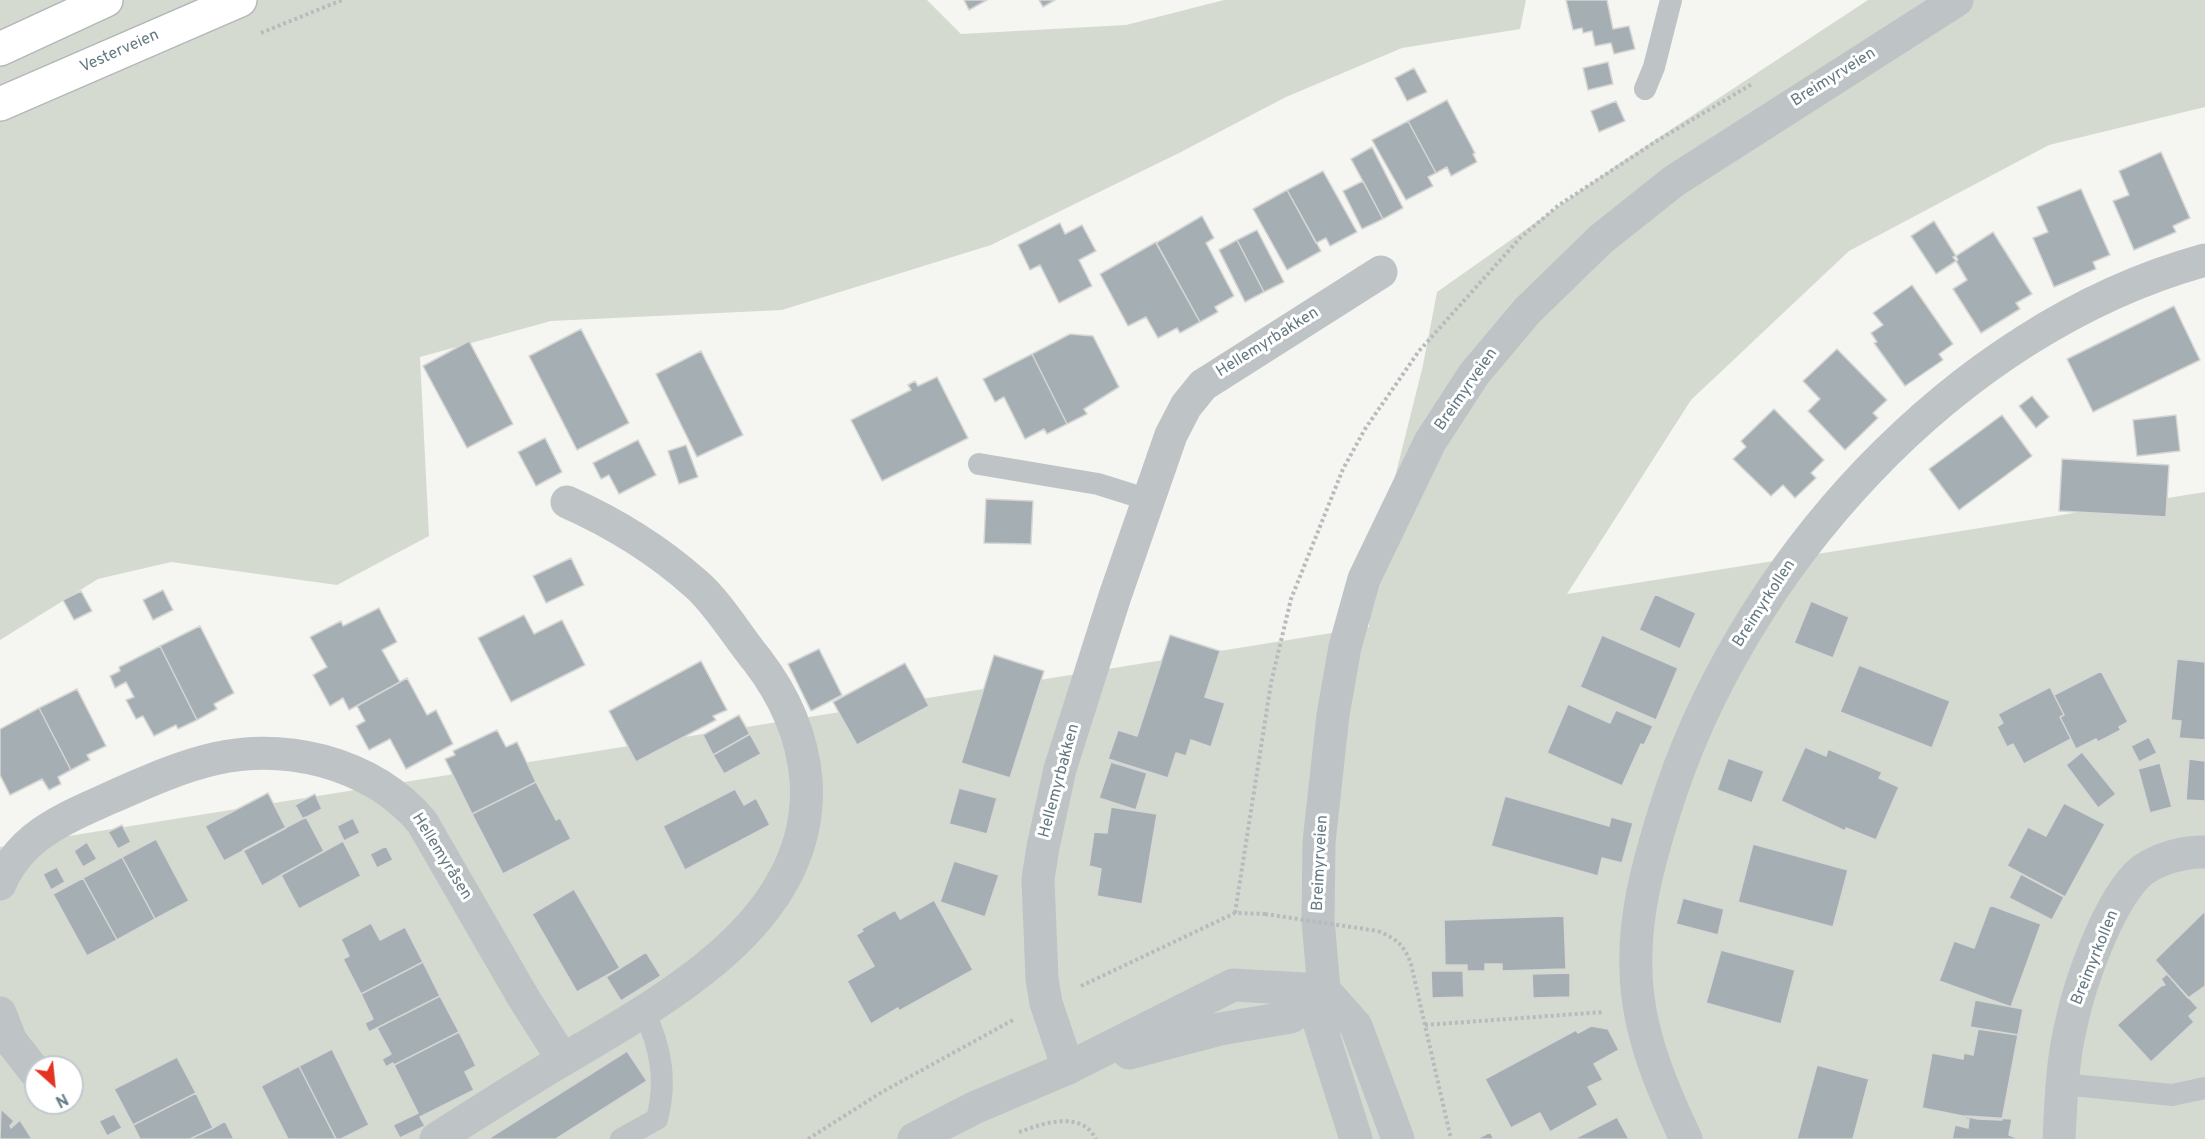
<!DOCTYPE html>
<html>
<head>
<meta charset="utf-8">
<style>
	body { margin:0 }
	#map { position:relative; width:2205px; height:1139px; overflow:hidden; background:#f5f5f1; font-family:Overpass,sans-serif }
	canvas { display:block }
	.north { position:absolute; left:24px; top:1055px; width:60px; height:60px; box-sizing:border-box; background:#fff; border:2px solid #c1c9cd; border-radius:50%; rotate:153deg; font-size:16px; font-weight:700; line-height:24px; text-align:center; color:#647983 }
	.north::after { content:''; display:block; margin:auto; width:21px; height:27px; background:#e53321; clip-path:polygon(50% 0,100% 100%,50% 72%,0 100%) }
</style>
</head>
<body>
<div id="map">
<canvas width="2205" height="1139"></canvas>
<div class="north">N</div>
</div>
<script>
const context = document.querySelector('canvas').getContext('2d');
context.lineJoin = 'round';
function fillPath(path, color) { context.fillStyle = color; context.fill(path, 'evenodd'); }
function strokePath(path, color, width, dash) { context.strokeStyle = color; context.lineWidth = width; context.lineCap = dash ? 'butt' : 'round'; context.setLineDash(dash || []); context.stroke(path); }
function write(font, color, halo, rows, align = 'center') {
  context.font = font + ' Overpass,sans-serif'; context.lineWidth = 6; context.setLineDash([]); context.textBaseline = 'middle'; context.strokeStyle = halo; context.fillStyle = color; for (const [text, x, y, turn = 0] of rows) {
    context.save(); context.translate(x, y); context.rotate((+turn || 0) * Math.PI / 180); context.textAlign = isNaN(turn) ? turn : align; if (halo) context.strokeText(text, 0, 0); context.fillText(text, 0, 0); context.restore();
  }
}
const green = new Path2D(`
	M0 0H927L961 34 1126 25 1224 0H1526L1520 29 1402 48 1286 97 1181 152 991 245 782 310 551 321 420 357 429 536 337 585 171 562 98 579 0 640Z
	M1868 0H2205V107L2049 145 1849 251 1691 400 1567 594 2205 492V1139H0V847L1369 627 1368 585 1423 365 1437 292 1617 165ZM36 1067H72V1103H36Z`);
const building = new Path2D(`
	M964 0H987L969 10Z
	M1039 0H1055L1043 7Z
	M1566 0H1607L1613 29 1629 26 1635 49 1614 54 1611 43 1595 46 1592 31 1583 33 1582 28 1573 30Z
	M1608 62 1613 84 1588 90 1583 68Z
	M1414 68 1427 92 1407 101 1395 78Z
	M1447 100 1475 153 1473 154 1477 162 1451 176 1447 167 1436 173 1408 121Z
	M1616 101 1625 121 1599 132 1591 111Z
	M1408 121 1436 173 1428 177 1433 186 1406 200 1372 140Z
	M1372 147 1403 208 1383 219 1351 159Z
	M2161 152 2190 218 2173 226 2176 232 2134 250 2113 201 2129 195 2119 171Z
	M1323 171 1357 232 1330 246 1326 238 1316 243 1287 190Z
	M1363 181 1383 219 1362 229 1343 191Z
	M2081 189 2110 255 2093 262 2096 269 2054 287 2033 238 2048 232 2037 207Z
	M1287 190 1321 251 1287 270 1253 209Z
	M1202 216 1214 238 1206 243 1234 296 1215 307 1218 312 1200 322 1156 243Z
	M1934 221 1956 256 1953 257 1956 261 1936 274 1911 236Z
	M1060 223 1065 234 1082 225 1096 251 1079 260 1092 286 1059 303 1040 265 1030 270 1018 245Z
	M1257 230 1284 282 1264 292 1237 240Z
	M1993 232 2032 294 2016 303 2020 309 1981 333 1953 289 1967 280 1956 261 1958 260 1956 256Z
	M1237 240 1264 292 1245 302 1219 250Z
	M1156 242 1200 322 1180 333 1177 328 1158 338 1146 317 1128 326 1100 274Z
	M1912 285 1953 344 1939 354 1943 360 1905 386 1874 343 1877 342 1871 333 1883 325 1873 313Z
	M2174 306 2200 360 2093 412 2067 359Z
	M581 329 629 423 577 450 529 356Z
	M1070 334 1093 336 1119 387 1084 409 1087 414 1067 424 1032 354Z
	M469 341 513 424 467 448 423 366Z
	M1837 349 1887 400 1873 413 1878 418 1845 450 1808 411 1820 399 1803 381Z
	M701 351 743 435 697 457 656 374Z
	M1032 354 1067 424 1047 434 1044 429 1025 439 1004 397 995 402 983 379Z
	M937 377 968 438 882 481 851 420 911 390 908 385 915 381 918 386Z
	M2032 396 2049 417 2036 428 2019 406Z
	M1774 409 1824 460 1811 473 1816 478 1795 498 1783 485 1771 496 1733 459 1746 447 1741 441Z
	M2002 415 2032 456 1959 510 1929 469Z
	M2176 415 2180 451 2137 456 2133 420Z
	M545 438 562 472 536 486 518 452Z
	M638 440 656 475 619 494 609 475 601 479 593 463Z
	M686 445 698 477 679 484 668 451Z
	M2062 459 2169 465 2166 517 2059 511Z
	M986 499 1033 501 1031 544 984 543Z
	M571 558 584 585 546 603 533 576Z
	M163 590 173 610 153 620 143 600Z
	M81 591 92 611 74 620 63 600Z
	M1655 594 1696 613 1680 649 1639 630Z
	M1811 601 1849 617 1833 658 1794 643Z
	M379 608 397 642 382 650 400 682 349 710 343 698 330 706 313 675 327 667 310 637 341 621 343 626Z
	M524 615 534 634 562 620 585 665 511 702 478 638Z
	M200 626 234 693 214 704 217 709 197 720 160 646Z
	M1170 635 1220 651 1205 697 1225 703 1211 747 1191 740 1186 756 1176 753 1168 778 1108 759 1118 730 1137 736Z
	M1602 635 1678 668 1656 720 1580 687Z
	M160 646 197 720 178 729 176 725 154 736 143 716 136 719 126 700 134 697 126 682 115 688 110 676 120 671 119 667Z
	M819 649 842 695 811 711 788 664Z
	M994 655 1044 671 1010 778 961 763Z
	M2177 659 2205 662V740L2179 738 2181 721 2171 720Z
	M701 661 727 710 713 716 716 720 636 762 609 711Z
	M905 663 929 706 857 745 833 702Z
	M1859 665 1950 701 1932 748 1840 712Z
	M2101 671 2128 722 2119 727 2121 730 2098 742 2096 739 2076 749 2060 717 2064 715 2054 695Z
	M407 678 427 715 436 710 453 744 406 769 390 739 369 750 356 726 365 721 357 706Z
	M2050 687 2064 715 2060 717 2071 739 2024 764 2013 744 2007 747 1997 727 2003 723 1998 714Z
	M77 689 106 746 87 755 90 760 71 770 39 708Z
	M1568 704 1610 723 1616 710 1653 726 1644 745 1641 744 1622 786 1547 753Z
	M39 708 71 770 58 777 61 784 49 790 42 779 10 795 0 775V729Z
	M739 715 750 734 713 755 703 735Z
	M497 730 506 747 517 742 536 782 472 814 445 759 455 755 453 751Z
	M750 734 761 754 724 774 713 755Z
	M2149 737 2157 753 2139 762 2131 746Z
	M1805 747 1826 756 1828 749 1882 772 1879 778 1899 787 1876 840 1846 828 1845 831 1781 801Z
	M2082 752 2116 794 2098 808 2066 765Z
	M1728 758 1764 771 1752 803 1717 790Z
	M2189 759 2205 761V801L2186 800Z
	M1111 762 1147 773 1136 810 1099 798Z
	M2160 763 2172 807 2150 813 2138 769Z
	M536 782 556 820 560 818 571 839 503 874 472 814Z
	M959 788 997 798 987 834 949 824Z
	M735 789 744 805 756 798 770 825 685 870 663 826Z
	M268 793 286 828 224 861 205 826Z
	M315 794 322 809 303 819 295 805Z
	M1505 796 1609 826 1611 817 1633 823 1622 863 1602 858 1598 876 1491 846Z
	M2064 803 2105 824 2065 897 2007 866 2028 827 2046 836Z
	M1111 807 1157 814 1142 904 1097 896 1101 869 1089 866 1094 832 1107 833Z
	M306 817 324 851 262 886 243 850Z
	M353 818 360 833 344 841 337 826Z
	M122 825 131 842 118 849 108 832Z
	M156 839 189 901 155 919 122 857Z
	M343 841 361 876 299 909 281 875Z
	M87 842 97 859 83 867 74 851Z
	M1753 844 1848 870 1833 927 1738 902Z
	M386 846 393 860 377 868 370 854Z
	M122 857 155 919 117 940 83 878Z
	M954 861 999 875 985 917 940 902Z
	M57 867 65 882 51 890 43 874Z
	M2021 874 2064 897 2052 920 2009 898Z
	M83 878 117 940 87 956 53 894Z
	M574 889 620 968 577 992 532 914Z
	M1683 898 1724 909 1718 935 1676 924Z
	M934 900 973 970 899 1011 898 1008 871 1024 847 981 874 966 856 935 863 931 861 929 895 910 900 919Z
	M1990 905 2041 924 2011 1007 1939 981 1954 941 1974 948Z
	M2205 911V986L2188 998 2155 960Z
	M1564 916 1566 969 1502 971V964H1485V971H1467V965H1445L1444 920Z
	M371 923 380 940 405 927 423 962 361 994 343 959 349 956 341 939Z
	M1721 950 1795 970 1781 1024 1706 1003Z
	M646 952 661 976 621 1001 606 977Z
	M423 962 440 996 369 1032 365 1023 373 1019 361 994Z
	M1431 971H1463L1464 997 1432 998Z
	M1570 973V997L1533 998 1532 974Z
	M2167 974 2198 1008 2189 1016 2194 1022 2151 1062 2117 1025 2161 986 2165 985 2161 979Z
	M440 996 459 1032 394 1065 393 1063 386 1067 382 1059 391 1054 377 1028Z
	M1975 1000 2023 1009 2018 1035 1970 1027Z
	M1591 1026 1608 1029 1619 1050 1594 1064 1603 1080 1588 1087 1598 1105 1550 1132 1540 1113 1511 1128 1485 1079 1576 1030 1578 1033Z
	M1978 1029 2018 1035 2002 1120 1978 1119 1922 1108 1932 1053 1963 1059 1964 1053 1973 1055Z
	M459 1032 476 1066 465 1072 474 1090 420 1117 425 1126 400 1138 393 1125 418 1113 394 1065Z
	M332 1049 369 1125 341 1139H336L299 1066Z
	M627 1051 647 1081 556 1139H488Z
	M177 1057 196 1093 133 1125 114 1089Z
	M1817 1065 1869 1079 1853 1139H1797Z
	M299 1066 336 1139H288L261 1086Z
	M196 1093 213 1128 190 1139H140L133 1125Z
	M1 1109 14 1121 10 1126 11 1128 20 1120 32 1139H0Z
	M114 1114 122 1128 107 1136 99 1121Z
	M1966 1116 2012 1119 2009 1135 2020 1139H1952L1955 1125 1968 1128 1969 1119H1966Z
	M1617 1117 1629 1139H1574Z
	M225 1121 234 1139H190L213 1128Z
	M1490 1132 1494 1139H1477Z`);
const path = new Path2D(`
	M261 33 342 0
	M1235 913 1271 683 1291 599 1343 469 1365 429 1419 351 1520 238 1559 205 1655 142 1752 84
	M1378 931C1397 939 1404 945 1411 964L1451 1139
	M1081 986 1235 913 1265 914
	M1425 1025 1604 1012
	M1019 1132C1044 1123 1081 1110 1096 1139
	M808 1139 882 1092 1013 1020`);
const service = new Path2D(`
	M1645 89 1654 67 1671 0
	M979 464 1098 484 1149 500
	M2063 1084 2172 1095 2205 1088
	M621 1139 657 1119C667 1081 661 1047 644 1012`);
const minor = new Path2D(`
	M0 884C21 835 65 818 112 797 187 764 241 740 323 761 363 772 396 791 422 822L523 997 563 1060
	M0 1013 11 1041 36 1073
	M1068 1068 1046 1003 1042 979 1038 879 1043 847 1060 769 1115 596 1171 435 1186 406 1203 385 1381 272
	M436 1139C479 1112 522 1084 566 1058 669 997 816 919 806 779 802 735 784 695 757 660 738 637 718 603 696 584 659 551 612 522 567 502
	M1686 1139C1661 1086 1637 1030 1636 970 1634 915 1648 865 1664 813 1739 568 1954 329 2205 260
	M2059 1139C2061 1101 2062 1062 2071 1025 2080 982 2107 906 2137 875 2152 860 2184 851 2205 852`);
const tertiary = new Path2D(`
	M1324 990 1356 1026 1398 1139
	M1129 1053 1220 1029 1291 1017 1324 990
	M914 1139 974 1108 1068 1068 1233 985 1324 990
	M1356 1139 1319 1022 1324 990 1318 920 1319 842 1333 715 1345 647 1364 579 1430 442 1474 374 1527 311 1601 239 1674 181 1957 0`);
const trunk = new Path2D(`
	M0 49 106 0
	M0 104 240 0`);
const pathBridge = new Path2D(`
	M1265 914 1378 931`);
const streetNames = [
	["Vesterveien",120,52,-24],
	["Breimyrveien",1834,78,-32],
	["Hellemyrbakken",1268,343,-32],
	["Breimyrveien",1467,390,-55],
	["Breimyrkollen",1765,604,-57],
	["Hellemyrbakken",1060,781,-75],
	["Hellemyråsen",441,857,58],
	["Breimyrveien",1321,863,-87],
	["Breimyrkollen",2096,958,-68]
];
fillPath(green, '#d5dad0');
fillPath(building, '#a5afb3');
strokePath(building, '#d6d6d4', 1.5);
strokePath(trunk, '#b3b7ba', 36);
strokePath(path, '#b8bbbd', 4, [3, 3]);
strokePath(service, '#bec3c6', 22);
strokePath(minor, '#bec3c6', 33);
strokePath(tertiary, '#bec3c6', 33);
strokePath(trunk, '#fff', 33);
strokePath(pathBridge, '#b8bbbd', 4, [3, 3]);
write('16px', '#647983', '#fff', streetNames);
</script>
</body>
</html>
